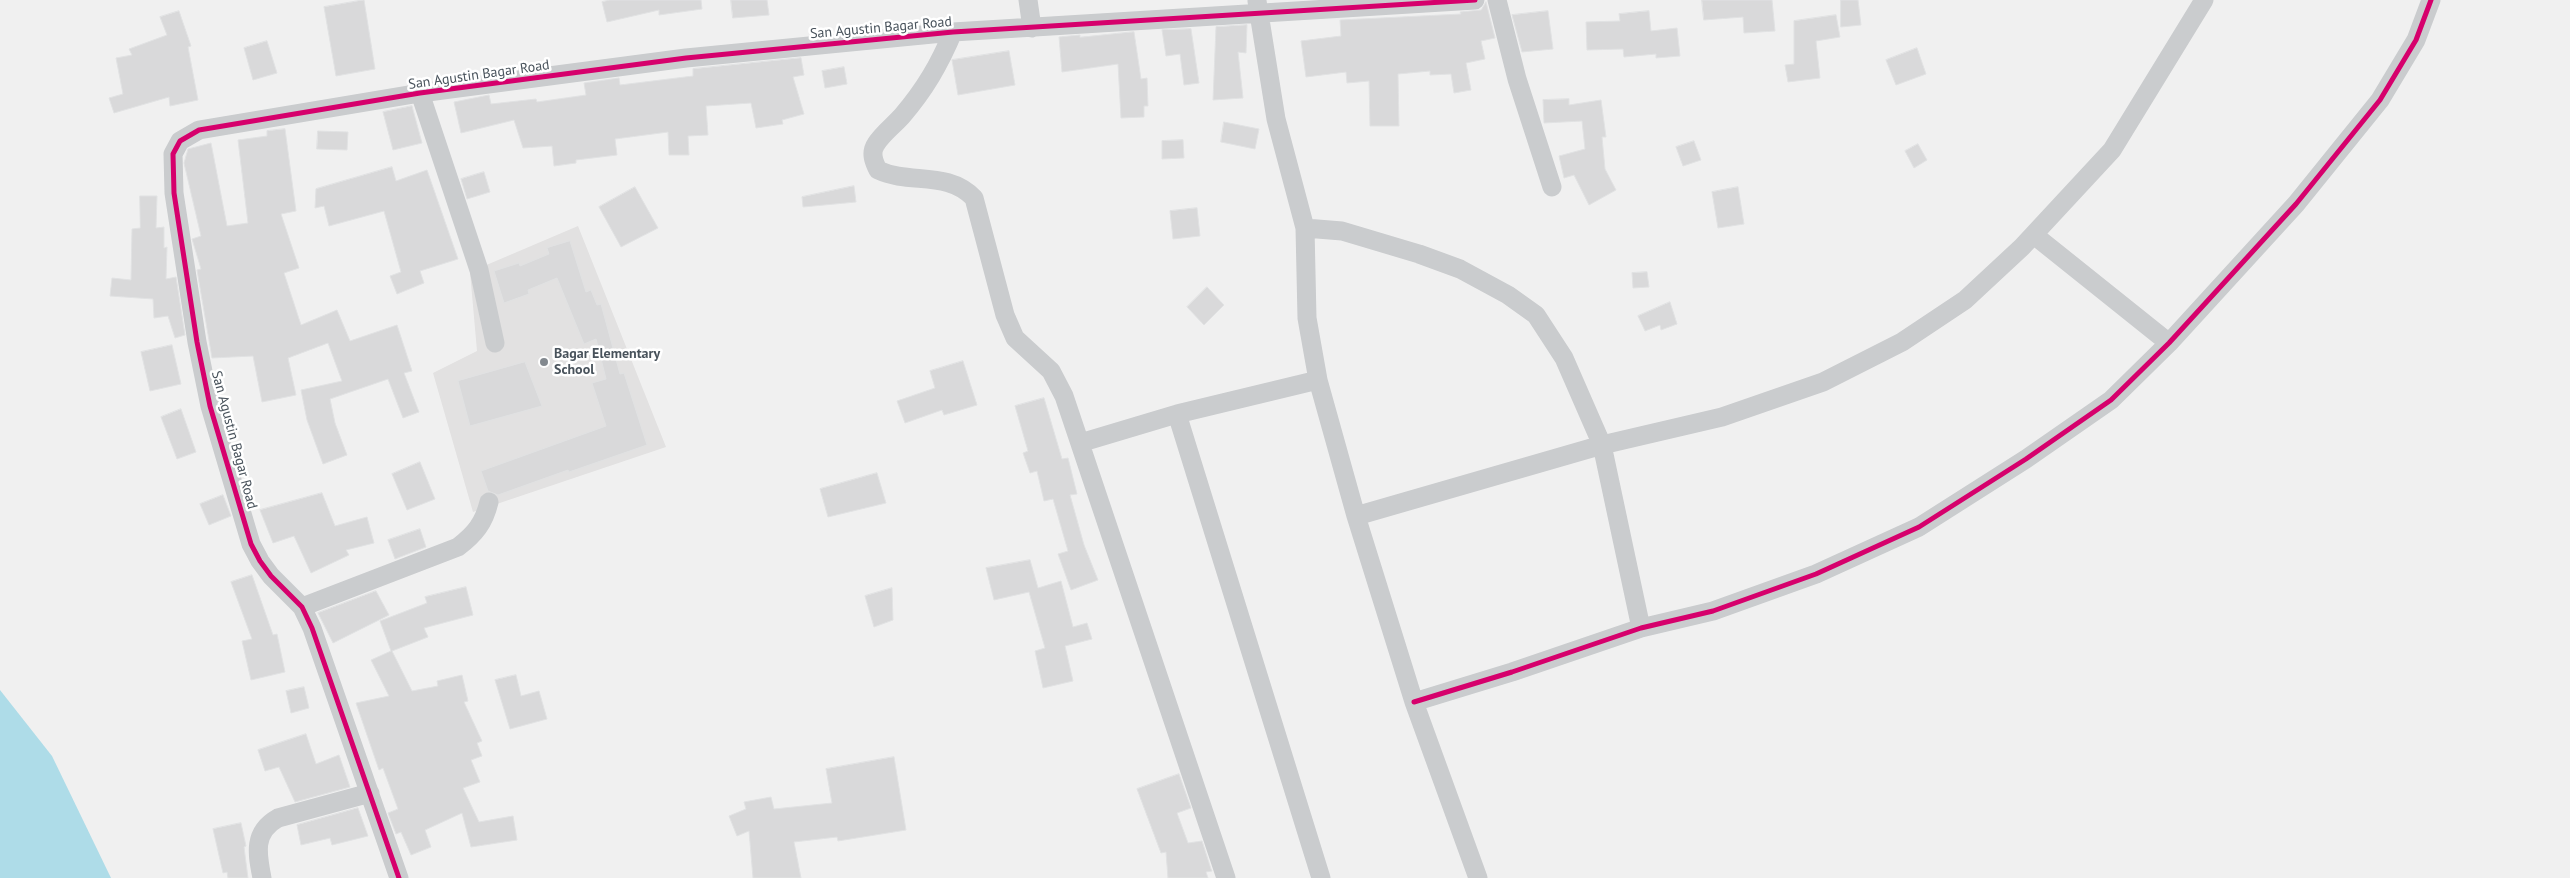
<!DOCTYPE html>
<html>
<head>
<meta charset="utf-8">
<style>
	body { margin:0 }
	canvas { display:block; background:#f0f0f0 }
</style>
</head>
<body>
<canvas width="2570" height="878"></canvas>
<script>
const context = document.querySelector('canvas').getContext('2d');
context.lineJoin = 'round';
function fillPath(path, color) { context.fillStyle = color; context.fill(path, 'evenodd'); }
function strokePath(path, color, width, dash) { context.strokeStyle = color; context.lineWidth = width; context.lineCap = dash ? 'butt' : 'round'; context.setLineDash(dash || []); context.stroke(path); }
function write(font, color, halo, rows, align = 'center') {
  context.font = font + ' "PT Sans",sans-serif'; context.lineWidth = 5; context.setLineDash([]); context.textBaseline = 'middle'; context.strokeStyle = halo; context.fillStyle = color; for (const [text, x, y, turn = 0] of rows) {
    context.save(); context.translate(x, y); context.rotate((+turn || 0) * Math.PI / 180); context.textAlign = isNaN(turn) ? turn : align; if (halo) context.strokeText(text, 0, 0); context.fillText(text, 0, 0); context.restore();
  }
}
const education = new Path2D(`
	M578 226 666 447 473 512 433 373 477 351 470 272Z`);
const water = new Path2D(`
	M0 690 52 756 111 878H0Z`);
const building = new Path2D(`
	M364 0 375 69 336 76 324 7Z
	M610 0H701L702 9 659 15V10L607 22 602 2Z
	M731 0H767L769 15 733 18Z
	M1702 0H1772L1775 31 1744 33 1743 17 1704 20Z
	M1841 0H1858L1861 25 1841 27Z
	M1486 2 1495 38 1481 41 1485 59 1466 63 1471 90 1454 93 1451 74 1430 75V71L1398 74 1399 126H1370L1369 81 1347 83 1346 72 1306 77 1301 41 1341 36 1340 20 1461 14 1460 12 1481 10Z
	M179 11 191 46 188 47 198 100 170 106 169 97 114 113 109 98 123 94 116 58 132 55 129 49 167 35 160 17Z
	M1548 11 1553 49 1522 52 1512 15Z
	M1649 11 1651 31 1677 28 1680 56 1656 58V54L1624 57 1623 49 1587 50 1586 22 1620 21 1619 14Z
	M1836 15 1840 37 1816 41 1820 78 1788 82 1785 65 1794 64V21Z
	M1247 25 1246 53 1238 52 1243 98 1213 100 1216 27Z
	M1191 29 1199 83 1184 85 1180 54 1166 56 1162 30Z
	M1134 32 1141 79 1147 78 1148 106H1144V117L1121 118 1118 64 1062 72 1059 37 1080 35V37Z
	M267 41 277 73 253 80 244 48Z
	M1917 48 1926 74 1896 85 1886 60Z
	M1009 51 1015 85 958 95 952 60Z
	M801 58 804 75 793 77 804 114 782 120 783 124 756 128 751 103 706 106 708 135 688 136 689 155H669L668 132 615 139 617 155 576 160V163L554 166 552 146 523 148 514 120 461 133 454 102 489 95 491 104 536 99 537 102 586 95 584 83 619 78 620 85 693 76V69Z
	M844 67 847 84 825 88 822 71Z
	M1569 99V105L1601 100 1606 137H1602L1605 169 1616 190 1589 205 1574 175 1564 178 1559 156 1585 149 1582 121 1544 123 1543 100Z
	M412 106 422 143 393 150 383 112Z
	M1224 122 1259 129 1255 149 1221 142Z
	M285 129 296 211 281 214 299 268 284 273 301 325 337 310 350 341 397 325 412 371 404 373 419 412 403 418 388 379 330 399 335 423 347 455 323 464 307 420 301 390 342 381 328 343 288 358 296 395 262 402 253 356 212 358 197 270 201 269 192 239 201 236 184 163 188 149 211 143 227 226 248 223 238 140 267 136V131Z
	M318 131 348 132 347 150 317 149Z
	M1183 140 1184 158 1162 159V141Z
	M1694 141 1701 160 1683 166 1676 147Z
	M1918 144 1927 160 1914 168 1905 151Z
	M392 167 396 181 427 170 458 259 420 271 424 283 397 294 390 276 401 272 384 211 329 226 324 206 315 208 316 189Z
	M484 172 490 192 467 199 461 179Z
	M854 186 856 202 803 207 802 197Z
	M635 187 658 228 621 247 599 207Z
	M1738 187 1744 224 1718 228 1712 192Z
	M140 196H157L156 228 164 227V248L167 247 166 279 176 277 185 335 175 338 168 316 154 318 153 299 110 296 112 278 131 280 132 229 140 228Z
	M1197 208 1200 236 1173 239 1170 211Z
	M570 241 586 292 591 290 597 305 601 304 620 374 624 373 647 445 569 472 568 470 498 495 488 491 481 471 606 426 592 383 606 379 596 339 584 344 557 278 528 290 529 294 504 303 494 271 519 263 520 266 549 254 547 248Z
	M1647 272 1649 287 1633 288 1632 273Z
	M1207 287 1224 305 1204 325 1187 307Z
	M1670 302 1677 324 1661 330 1660 325 1645 331 1638 316Z
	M172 345 181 384 150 391 141 352Z
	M963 361 977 405 944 415 942 410 905 423 897 401 935 388 930 371Z
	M525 362 542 406 470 426 458 381Z
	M1044 398 1062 459 1068 458 1077 494 1070 495 1084 545 1098 580 1071 590 1058 554 1068 551 1053 499 1044 501 1037 471 1030 473 1023 453 1028 451 1015 406Z
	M181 409 196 452 177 459 161 417Z
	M420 462 435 499 407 510 392 474Z
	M877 473 886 503 828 517 820 489Z
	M322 493 335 526 367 517 374 543 346 550 349 555 311 573 294 536 273 543 260 510Z
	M223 495 231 516 209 525 200 504Z
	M420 529 426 547 395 559 388 540Z
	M1030 560 1038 588 1061 581 1073 627 1087 623 1092 639 1065 646 1073 681 1043 688 1035 651 1045 648 1029 592 994 600 986 568Z
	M252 575 273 635 277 634 285 672 251 680 242 641 252 639 231 582Z
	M466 587 473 615 424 628 428 637 392 651 412 691 438 686 437 681 462 675 468 701 464 702 482 741 477 743 482 756 471 760 480 782 463 788 479 822 513 816 517 840 471 847 462 813 425 830 431 847 411 855 401 832 396 834 388 813 398 809 383 768 379 770 356 703 389 696 371 660 391 651 380 621 427 603 425 597Z
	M892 588 893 620 874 627 865 596Z
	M376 591 389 615 333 643 318 613Z
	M516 675 521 696 539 691 547 719 510 729 495 680Z
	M304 687 309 708 291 713 286 691Z
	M306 734 316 764 339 755 350 787 295 802 279 767 265 771 258 750Z
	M894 757 906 830 838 841 837 837 794 842 801 878H753L749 831 737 836 729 816 746 809 744 802 771 797 774 809 832 803 826 769Z
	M1179 774 1191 808 1177 813 1188 843 1202 841 1211 869 1212 871 1206 872 1208 878H1168L1166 852 1161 853 1137 789Z
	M358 808 368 836 332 845 330 838 301 845 297 825Z
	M241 823 246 846 244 847 248 878H228L227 872 223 873 213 829Z`);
const minor = new Path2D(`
	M1028 0 1032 28
	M1497 0 1517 79 1552 187
	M1257 1 1276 119 1305 228 1307 318 1318 380 1356 516 1414 702 1478 878
	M953 32C939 65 925 89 902 116 894 125 882 134 876 144 870 153 874 162 878 170 910 185 947 170 974 198L1005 315 1015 338 1051 371 1064 396 1226 878
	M420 93 479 270 495 343
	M1305 228 1342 231 1419 254 1460 269 1508 295 1536 315 1564 358 1602 445 1641 628
	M2034 235 2169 343
	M1177 414 1321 878
	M1080 443 1177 414 1318 380
	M1356 516 1602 445 1722 417 1823 382 1902 342 1965 300 2022 247 2112 150 2204 0
	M302 607 458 547C475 534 484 523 489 502
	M1414 702 1512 672 1641 628 1713 611 1816 574 1919 527 2026 459 2111 400 2169 343 2296 204 2380 100 2416 40 2431 0
	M262 878C257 853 253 832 278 818L370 793
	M399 878 312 628 302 607 271 576 260 561 251 544 210 406 197 342 174 193 173 154 180 141 199 130 420 93 686 58 953 32 1475 0`);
const cycleway = new Path2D(`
	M1414 702 1512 672 1641 628 1713 611 1816 574 1919 527 2026 459 2111 400 2169 343 2296 204 2380 100 2416 40 2431 0
	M399 878 312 628 302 607 271 576 260 561 251 544 210 406 197 342 174 193 173 154 180 141 199 130 420 93 686 58 953 32 1475 0`);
const markers = [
	[544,362,5,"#83898f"]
];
const streetNames = [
	["San Agustin Bagar Road",881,28,-5],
	["San Agustin Bagar Road",479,75,-8],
	["San Agustin Bagar Road",234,440,75]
];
const poiNames = [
	["Bagar Elementary",554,354],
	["School",554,370]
];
fillPath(education, '#e2e1e1');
fillPath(water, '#aedce8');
fillPath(building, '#d9d9da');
strokePath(building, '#e1e2e3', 1);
strokePath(minor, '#caccce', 19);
strokePath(cycleway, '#d6006c', 5);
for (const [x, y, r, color] of markers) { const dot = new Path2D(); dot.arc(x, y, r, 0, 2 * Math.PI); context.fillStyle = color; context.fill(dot); strokePath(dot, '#fff', 2); }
write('14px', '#48525b', '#fff', streetNames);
write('bold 14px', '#48525b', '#fff', poiNames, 'left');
</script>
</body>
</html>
